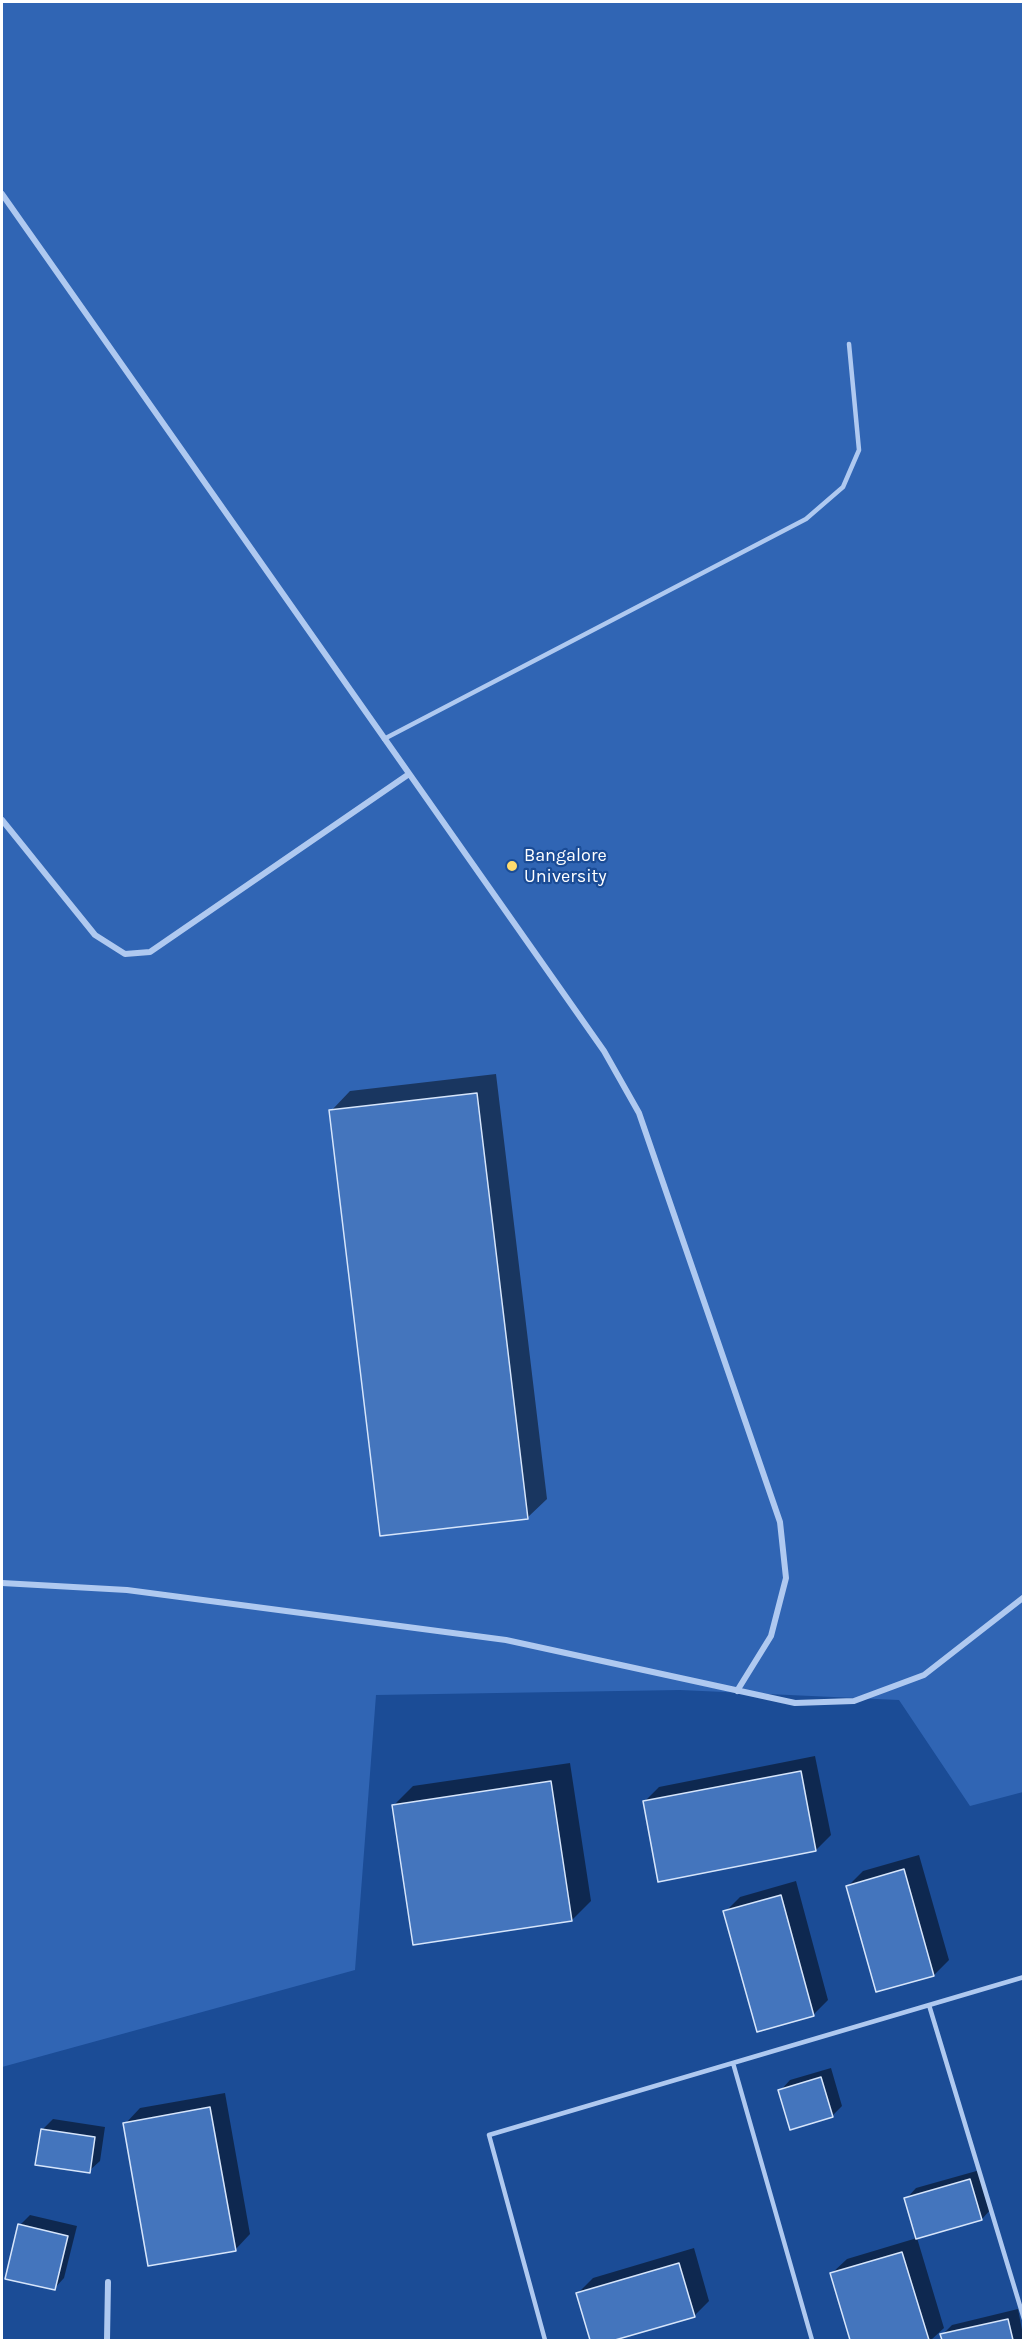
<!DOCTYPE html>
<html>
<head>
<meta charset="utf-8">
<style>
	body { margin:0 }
	#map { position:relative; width:1025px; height:2342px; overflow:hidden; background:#1b4c96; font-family:Karla,sans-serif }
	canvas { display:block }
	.frame { position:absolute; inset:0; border:3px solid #fff; pointer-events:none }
</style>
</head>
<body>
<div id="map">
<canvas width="1025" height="2342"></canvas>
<div class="frame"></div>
</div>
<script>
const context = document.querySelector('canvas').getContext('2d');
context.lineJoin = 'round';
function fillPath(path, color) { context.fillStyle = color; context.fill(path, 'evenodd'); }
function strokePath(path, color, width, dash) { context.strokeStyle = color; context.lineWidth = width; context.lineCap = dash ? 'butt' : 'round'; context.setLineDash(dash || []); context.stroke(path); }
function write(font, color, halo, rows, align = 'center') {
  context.font = font + ' Karla,sans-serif'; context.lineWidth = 4.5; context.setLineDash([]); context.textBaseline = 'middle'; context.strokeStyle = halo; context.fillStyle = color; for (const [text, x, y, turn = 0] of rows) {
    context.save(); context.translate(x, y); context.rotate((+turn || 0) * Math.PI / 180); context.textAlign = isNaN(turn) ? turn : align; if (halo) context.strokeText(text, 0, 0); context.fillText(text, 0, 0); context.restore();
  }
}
const green = new Path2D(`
	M2 2H1023V1792L970 1806 899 1700 680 1690 376 1695 355 1970 2 2067Z`);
const shadow = new Path2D(`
	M496 1074 547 1499 527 1518 331 1111 350 1091Z
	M815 1756 831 1835 816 1850 644 1802 659 1787Z
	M570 1763 591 1901 572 1920 394 1805 413 1786Z
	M919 1855 949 1960 934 1975 848 1886 863 1871Z
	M796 1881 828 2000 813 2015 725 1912 740 1897Z
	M831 2068 842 2106 832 2116 780 2091 790 2080Z
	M225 2093 250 2234 235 2250 125 2124 140 2108Z
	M53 2119 105 2127 100 2161 89 2171 42 2130Z
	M980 2170 992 2208 982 2219 917 2237 906 2199 916 2188Z
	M30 2215 77 2226 64 2278 54 2289 20 2225Z
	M917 2238 944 2328 931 2340H851L831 2274 847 2259Z
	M694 2248 709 2301 694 2316 610 2340H592L578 2293 593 2278Z
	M1018 2309 1024 2340H943L942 2335 952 2325Z`);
const building = new Path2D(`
	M477 1093 528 1519 380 1536 329 1110Z
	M801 1771 816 1851 658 1882 643 1801Z
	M551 1781 572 1921 413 1945 392 1805Z
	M904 1869 934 1976 876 1992 846 1886Z
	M781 1895 814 2016 757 2032 723 1911Z
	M821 2077 833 2117 790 2130 778 2090Z
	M210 2107 236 2251 148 2266 123 2123Z
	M41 2129 95 2137 90 2173 35 2165Z
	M970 2179 982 2220 916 2239 904 2198Z
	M18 2224 68 2236 55 2290 5 2279Z
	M902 2252 929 2340H850L830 2273Z
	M679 2263 695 2317 615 2340H590L576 2293Z
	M1008 2319 1013 2340H942L940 2334Z`);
const service = new Path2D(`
	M384 739 806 519 843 487 859 450 849 344
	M929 2005 1024 2319
	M733 2063 812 2340
	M545 2340 489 2135 1024 1977`);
const minor = new Path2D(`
	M2 194 604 1051 639 1113 780 1522 786 1578 771 1636 737 1691
	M2 820 95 935 125 954 150 952 409 774
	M2 1583 127 1590 506 1640 795 1703 854 1701 924 1675 1024 1597
	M107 2340 108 2282`);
const markers = [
	[512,866,6,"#ffdb6e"]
];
const poiNames = [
	["Bangalore",524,856],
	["University",524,877]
];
fillPath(green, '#3065b4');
fillPath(shadow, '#0007');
fillPath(building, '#4475bd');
strokePath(building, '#d6e5fb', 1.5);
strokePath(service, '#afc9f0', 4.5);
strokePath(minor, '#afc9f0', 6);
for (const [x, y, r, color] of markers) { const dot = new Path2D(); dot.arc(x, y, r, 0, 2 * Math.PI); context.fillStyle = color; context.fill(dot); strokePath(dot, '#1b4c96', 2); }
write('18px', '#fff', '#1b4c96', poiNames, 'left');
</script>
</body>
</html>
